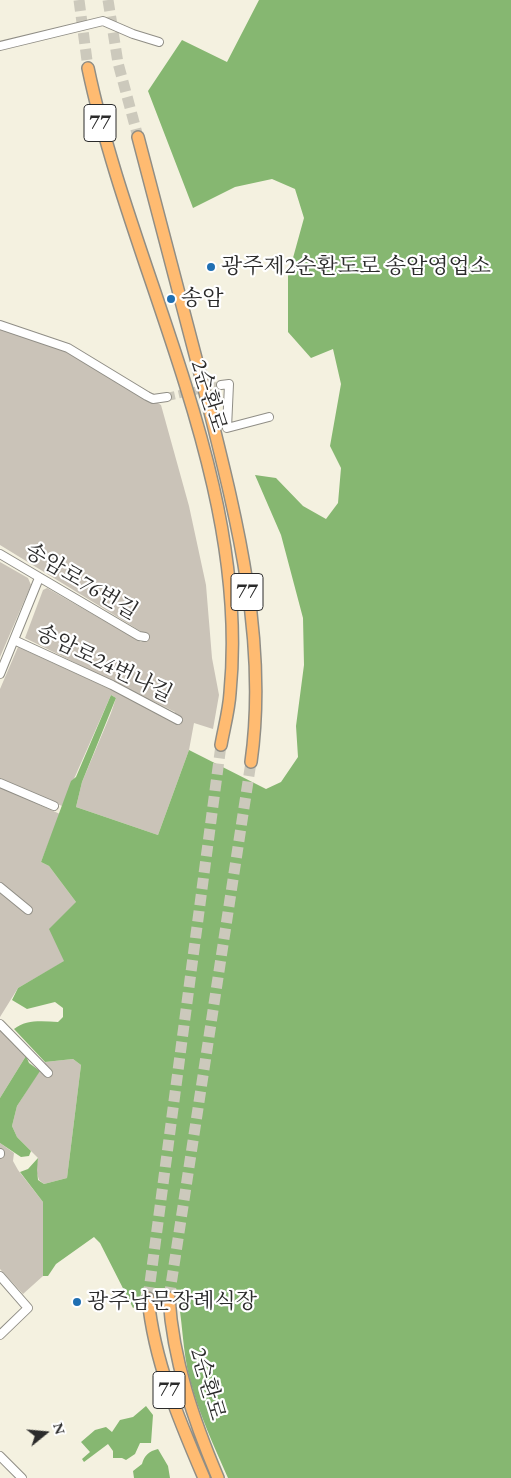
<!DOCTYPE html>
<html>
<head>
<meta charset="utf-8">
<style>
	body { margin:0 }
	#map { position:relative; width:511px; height:1478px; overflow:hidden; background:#f4f1e0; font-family:"EB Garamond",serif }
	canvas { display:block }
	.north { position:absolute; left:20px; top:1408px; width:50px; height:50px; -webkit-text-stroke:4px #fff; paint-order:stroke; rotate:73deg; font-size:14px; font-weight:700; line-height:20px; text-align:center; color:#2b2b2b }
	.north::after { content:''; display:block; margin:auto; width:18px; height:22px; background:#2b2b2b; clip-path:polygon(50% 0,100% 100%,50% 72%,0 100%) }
</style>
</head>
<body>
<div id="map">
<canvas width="511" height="1478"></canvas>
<div class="north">N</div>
</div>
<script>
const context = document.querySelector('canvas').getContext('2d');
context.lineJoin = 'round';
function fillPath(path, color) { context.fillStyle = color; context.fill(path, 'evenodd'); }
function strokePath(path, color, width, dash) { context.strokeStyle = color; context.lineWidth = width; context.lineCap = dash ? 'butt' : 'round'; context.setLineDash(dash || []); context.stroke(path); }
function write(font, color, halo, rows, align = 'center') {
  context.font = font + ' "EB Garamond","Noto Serif KR",serif'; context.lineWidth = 4.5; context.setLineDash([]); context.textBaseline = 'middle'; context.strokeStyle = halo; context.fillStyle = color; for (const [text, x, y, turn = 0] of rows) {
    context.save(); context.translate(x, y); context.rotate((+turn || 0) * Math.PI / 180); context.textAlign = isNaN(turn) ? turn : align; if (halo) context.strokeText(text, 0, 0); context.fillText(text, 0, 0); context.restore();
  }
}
const industrial = new Path2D(`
	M0 328 69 350 161 405 189 506 206 585 212 658 219 695 213 729 194 723 189 750 158 835 76 807 82 782 111 713 116 698 111 695 62 806 0 778V689L18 647 173 718 175 712 25 638 43 590 47 588 141 642 150 637 0 545Z
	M0 562 28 578 31 585 0 657Z
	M0 787 60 814 41 862 49 866 76 902 65 961 18 988 0 1017V892L19 908 23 903 0 883Z
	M0 1029 26 1056 0 1098Z
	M73 1059 81 1065 67 1178 44 1184 39 1180 36 1170 38 1158 17 1137 12 1126 17 1106 45 1062Z
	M0 1143 14 1153 13 1161 18 1170 43 1202V1276L23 1294 0 1269Z`);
const forest = new Path2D(`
	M259 0H511V1478H228C214 1446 199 1414 190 1380 182 1350 183 1319 176 1288H153L141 1292 140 1303 133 1308 100 1243 94 1237 56 1264 48 1276H43V1202L20 1172 28 1169 38 1158 37 1170 38 1180 44 1184 67 1178 81 1065 73 1059 45 1062 14 1029C26 1019 43 1021 58 1022L63 1017V1008L55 1002 27 1009 12 1000 18 988 64 961 49 929 76 902 49 866 41 862 71 781 76 777 111 695 116 698 82 782 76 807 158 835 189 750 266 789 281 782 298 757 296 726 304 665 303 618 281 535 255 475 276 478 303 506 326 519 338 503 341 468 330 446 341 384 333 349 311 358 288 332V276L304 218 295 189 272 179 235 187 193 208 148 91 182 40 227 62Z
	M26 1056 29 1063 40 1071 17 1106 12 1126 17 1137 31 1151 29 1156 21 1157 0 1143V1098Z
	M146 1406 153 1415 151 1443H140L135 1454 126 1460 122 1458H113V1451L108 1444 84 1462 82 1459 90 1452 81 1442 95 1430 106 1427 112 1432 120 1420 133 1417Z
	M158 1449 168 1466 170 1478H134L133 1471 142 1464C144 1456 149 1451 158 1449Z`);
const minorTunnel = new Path2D(`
	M167 397 221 385`);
const highwayTunnel = new Path2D(`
	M79 0 88 68
	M108 0 118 63 138 137
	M148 1298 221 745
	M169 1298 251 762`);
const minor = new Path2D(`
	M0 46 103 21 133 34 159 42
	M0 325 68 348 147 396 153 399 167 397
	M221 385 229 384 227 428 269 417
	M0 554 139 636 145 637
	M14 640 112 685 178 720
	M0 674 39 578
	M0 783 54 806
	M0 887 28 910
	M0 1024 48 1073
	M0 1153V1154
	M0 1276 28 1308 0 1335
	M0 1456 22 1478`);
const highway = new Path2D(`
	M88 68C131 273 251 479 230 693 229 710 224 728 221 745
	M138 137C162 226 185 315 208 404 237 520 268 642 251 762
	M148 1298C154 1361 179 1420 204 1478
	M169 1298C173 1361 194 1421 218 1478`);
const markers = [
	[211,267,5,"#1f6fb2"],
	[171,299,5,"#1f6fb2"],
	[77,1302,5,"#1f6fb2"]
];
const shields = [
	[100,123,32],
	[247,592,32],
	[169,1390,32]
];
const shieldNames = [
	["77",100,123],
	["77",247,592],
	["77",169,1390]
];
const poiNames = [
	["광주제2순환도로 송암영업소",221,267],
	["송암",181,299],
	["광주남문장례식장",87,1302]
];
const streetNames = [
	["2순환로",208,396,73],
	["송암로76번길",81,582,31],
	["송암로24번나길",104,664,26],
	["2순환로",207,1384,74]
];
fillPath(industrial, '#cac3b8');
fillPath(forest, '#86b771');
strokePath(minorTunnel, '#ccc9bc', 8, [8, 4]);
strokePath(highwayTunnel, '#ccc9bc', 11, [11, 5.5]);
strokePath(minor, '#908e86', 10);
strokePath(highway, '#908e86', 14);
strokePath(minor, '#fff', 8);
strokePath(highway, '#ffbb71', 11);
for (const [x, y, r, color] of markers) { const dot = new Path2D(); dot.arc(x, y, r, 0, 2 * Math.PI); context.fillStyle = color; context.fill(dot); strokePath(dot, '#fff', 2); }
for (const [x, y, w] of shields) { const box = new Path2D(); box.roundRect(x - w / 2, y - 18.5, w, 37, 4); context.fillStyle = '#fff'; context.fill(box); strokePath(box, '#2b2b2b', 1); }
write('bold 21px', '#2b2b2b', null, shieldNames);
write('22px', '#2b2b2b', '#fff', poiNames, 'left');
write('22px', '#2b2b2b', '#fff', streetNames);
</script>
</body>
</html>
